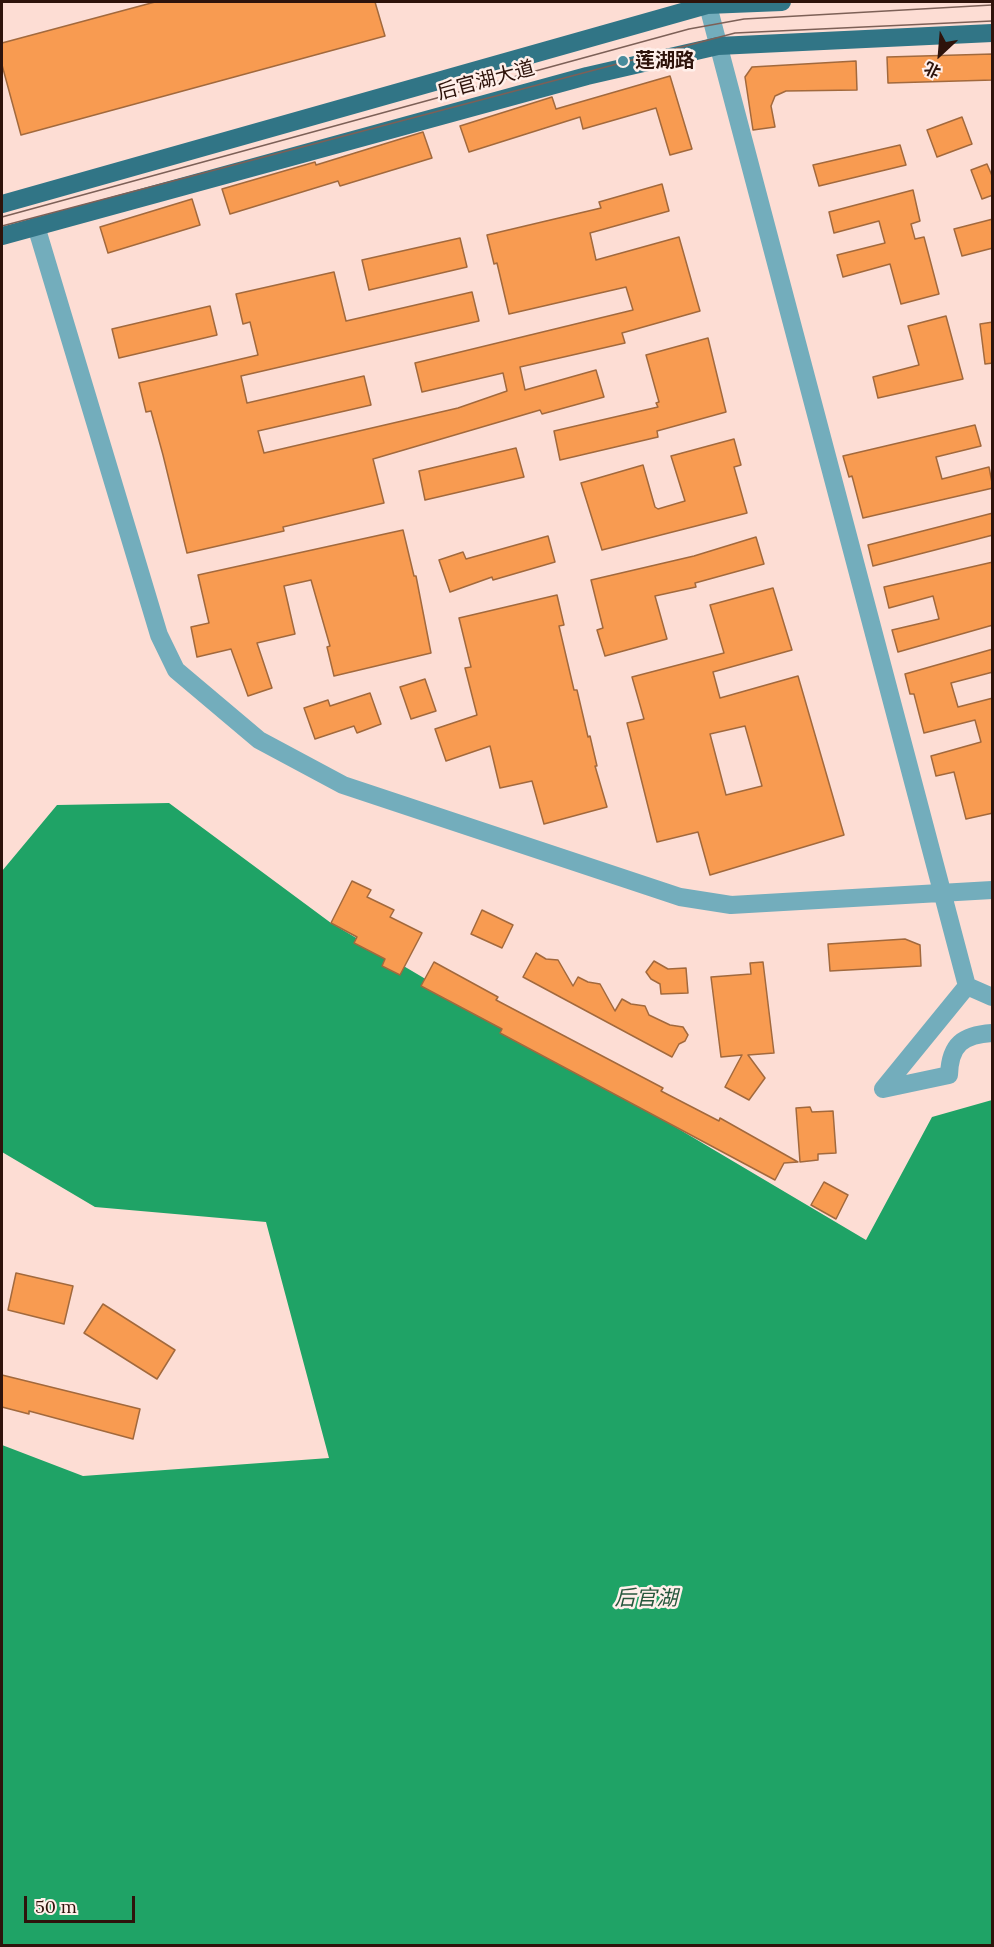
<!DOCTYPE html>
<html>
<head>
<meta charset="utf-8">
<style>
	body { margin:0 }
	#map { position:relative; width:994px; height:1947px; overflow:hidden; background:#fdddd4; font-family:Lora,"Noto Sans SC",serif }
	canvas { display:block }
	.frame { position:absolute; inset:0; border:3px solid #2e130b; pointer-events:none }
	.north { position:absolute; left:910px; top:24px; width:60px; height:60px; -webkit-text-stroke:4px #ffefea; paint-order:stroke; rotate:206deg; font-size:16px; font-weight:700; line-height:24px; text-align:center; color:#2e130b }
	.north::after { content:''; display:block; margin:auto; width:21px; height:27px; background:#2e130b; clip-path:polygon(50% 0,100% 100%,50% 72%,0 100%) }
	.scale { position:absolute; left:24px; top:1896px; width:111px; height:27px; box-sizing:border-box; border:3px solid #2e130b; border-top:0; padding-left:8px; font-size:18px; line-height:21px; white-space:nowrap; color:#2e130b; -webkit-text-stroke:4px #ffefea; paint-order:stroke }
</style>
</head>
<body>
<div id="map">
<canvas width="994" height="1947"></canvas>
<div class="frame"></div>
<div class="north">北</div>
<div class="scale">50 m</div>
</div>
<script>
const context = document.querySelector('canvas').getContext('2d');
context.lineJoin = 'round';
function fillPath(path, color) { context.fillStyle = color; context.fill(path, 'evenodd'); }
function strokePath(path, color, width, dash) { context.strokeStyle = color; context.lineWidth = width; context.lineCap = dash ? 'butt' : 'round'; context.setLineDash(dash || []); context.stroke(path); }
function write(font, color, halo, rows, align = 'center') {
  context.font = font + ' Lora,"Noto Sans SC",serif'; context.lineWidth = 5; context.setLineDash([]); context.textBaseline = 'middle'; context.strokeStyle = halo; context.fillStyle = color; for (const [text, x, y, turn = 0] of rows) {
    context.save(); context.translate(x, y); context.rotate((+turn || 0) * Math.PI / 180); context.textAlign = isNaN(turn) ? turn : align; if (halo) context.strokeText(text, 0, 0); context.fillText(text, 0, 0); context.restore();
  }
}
const water = new Path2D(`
	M169 803 331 923 866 1240 932 1117 992 1100V1945H2V1445L83 1476 329 1458 266 1222 95 1207 2 1152V871L57 805Z`);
const building = new Path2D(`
	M155 2H375L385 36 21 135 2 65V43Z
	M993 54V80L888 83 887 57Z
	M856 61 857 90 786 91 775 96 771 106 775 127 753 130 745 77 752 67Z
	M670 76 692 149 670 155 656 108 583 129 580 117 469 152 460 126 552 97 556 109Z
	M962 117 972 144 937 157 927 130Z
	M423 132 432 158 340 186 338 181 230 214 222 189 315 162 316 165Z
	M900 145 906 165 819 186 813 165Z
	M987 164 993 178V195L982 199 971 170Z
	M662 184 669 211 590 233 596 260 679 237 700 311 622 333 625 343 520 367 525 390 596 370 604 397 542 414 540 410 373 459 384 503 283 527 284 531 187 553 163 455 151 411 146 412 139 383 258 355 250 322 243 324 236 294 334 272 346 321 472 292 479 321 241 376 247 403 364 376 371 405 258 431 264 453 458 408 507 391 503 373 422 392 415 363 633 310 626 287 509 314 497 263 494 264 487 235 601 208 599 202Z
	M913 190 920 221 911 224 915 239 924 237 939 294 901 304 890 264 843 277 837 255 885 243 879 221 834 233 829 212Z
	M192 199 200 225 108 253 100 227Z
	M993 219V248L962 256 954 229Z
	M460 238 467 267 369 290 362 260Z
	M210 306 217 335 119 358 112 329Z
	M946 316 963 379 878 398 873 377 919 365 908 326Z
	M993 322V363L985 364 980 324Z
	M708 338 726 412 657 431 658 437 560 460 554 431 658 407 656 403 659 402 646 355Z
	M975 425 981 446 936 457 942 479 989 467 993 488 863 518 852 476 849 477 843 456Z
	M734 439 741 465 734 467 747 513 602 550 581 483 643 465 655 507 658 509 685 501 671 456Z
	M516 448 524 477 425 500 419 471Z
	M993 513V535L873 566 868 545Z
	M403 530 414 576H416L431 653 334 676 327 647 330 646 311 580 284 586 295 634 257 643 272 688 248 696 231 649 197 657 191 627 209 623 198 575Z
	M548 536 555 562 493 580 492 577 450 592 439 560 463 552 466 559Z
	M756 537 764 564 695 583 696 587 655 596 667 639 605 656 597 630 603 628 591 580 694 556Z
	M993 562V625L898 652 892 630 939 619 933 596 889 608 884 587Z
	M773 588 792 650 713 672 720 698 798 676 844 835 710 875 698 832 657 842 627 723 644 719 632 677 724 653 710 605ZM745 726 762 786 726 795 710 734Z
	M557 595 564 625 559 626 574 690H577L588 737 590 736 597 766H595L607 807 544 824 532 781 500 788 490 746 446 761 435 729 477 715 465 668 471 667 459 618Z
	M993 649V672L951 683 958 707 993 698V813L966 819 954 772 936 776 931 756 981 742 975 720 924 733 914 694H910L905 674Z
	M425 679 436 711 411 719 400 687Z
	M370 693 381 724 357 733 354 726 315 739 304 708 328 700 330 706Z
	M352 881 371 890 367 897 394 910 390 917 422 933 400 975 382 966 385 959 354 943 357 937 331 923Z
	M482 910 513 925 502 948 471 934Z
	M905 939 920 945 921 966 830 971 828 944Z
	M536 953 546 959 558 960 573 986 578 977 588 982 600 984 615 1011 622 999 631 1004 645 1006 649 1015 670 1025 683 1027 688 1035 685 1041 679 1044 672 1057 523 977Z
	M654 961 668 969 686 968 688 993 661 994 660 984 651 979 646 972Z
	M434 962 498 997 496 1000 663 1088 661 1091 719 1121 720 1118 798 1162 784 1163 775 1180 500 1033 502 1029 421 986Z
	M763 962 774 1053 748 1055 765 1078 749 1100 725 1087 742 1055 721 1057 711 977 751 974 750 963Z
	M810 1107 812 1112 833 1111 836 1153 818 1154V1160L800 1162 796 1108Z
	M824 1182 848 1195 836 1219 811 1205Z
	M16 1273 73 1286 64 1324 8 1310Z
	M103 1304 175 1350 157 1379 84 1333Z
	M2 1375 140 1409 133 1439 29 1411V1414L2 1407Z`);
const minor = new Path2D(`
	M707 2 967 986 883 1089 949 1075C950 1044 963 1035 992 1033
	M36 226 159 635 176 670 259 740 343 785 680 897 731 905 992 890
	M967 986 992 997`);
const major = new Path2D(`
	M2 204 707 5 782 2
	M2 236 587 76 718 46 992 33`);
const tram = new Path2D(`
	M2 217 689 29 744 19 992 5
	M2 226 735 33 992 21`);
const markers = [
	[623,61,6,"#498b9c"]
];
const poiNames = [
	["莲湖路",635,61]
];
const streetNames = [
	["后官湖大道",486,81,-15]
];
const waterNames = [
	["后官湖",646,1599]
];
fillPath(water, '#1fa366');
fillPath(building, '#f89b51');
strokePath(building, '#a2693d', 1.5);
strokePath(minor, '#73adbc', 18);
strokePath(major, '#317586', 18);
strokePath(tram, '#7d6057', 1.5);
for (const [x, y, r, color] of markers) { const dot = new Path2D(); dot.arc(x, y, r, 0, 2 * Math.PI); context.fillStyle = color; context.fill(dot); strokePath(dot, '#ffefea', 2); }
write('bold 20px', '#2e130b', '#ffefea', poiNames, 'left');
write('20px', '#2e130b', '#ffefea', streetNames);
write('italic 21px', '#27573c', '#ffefea', waterNames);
</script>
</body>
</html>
